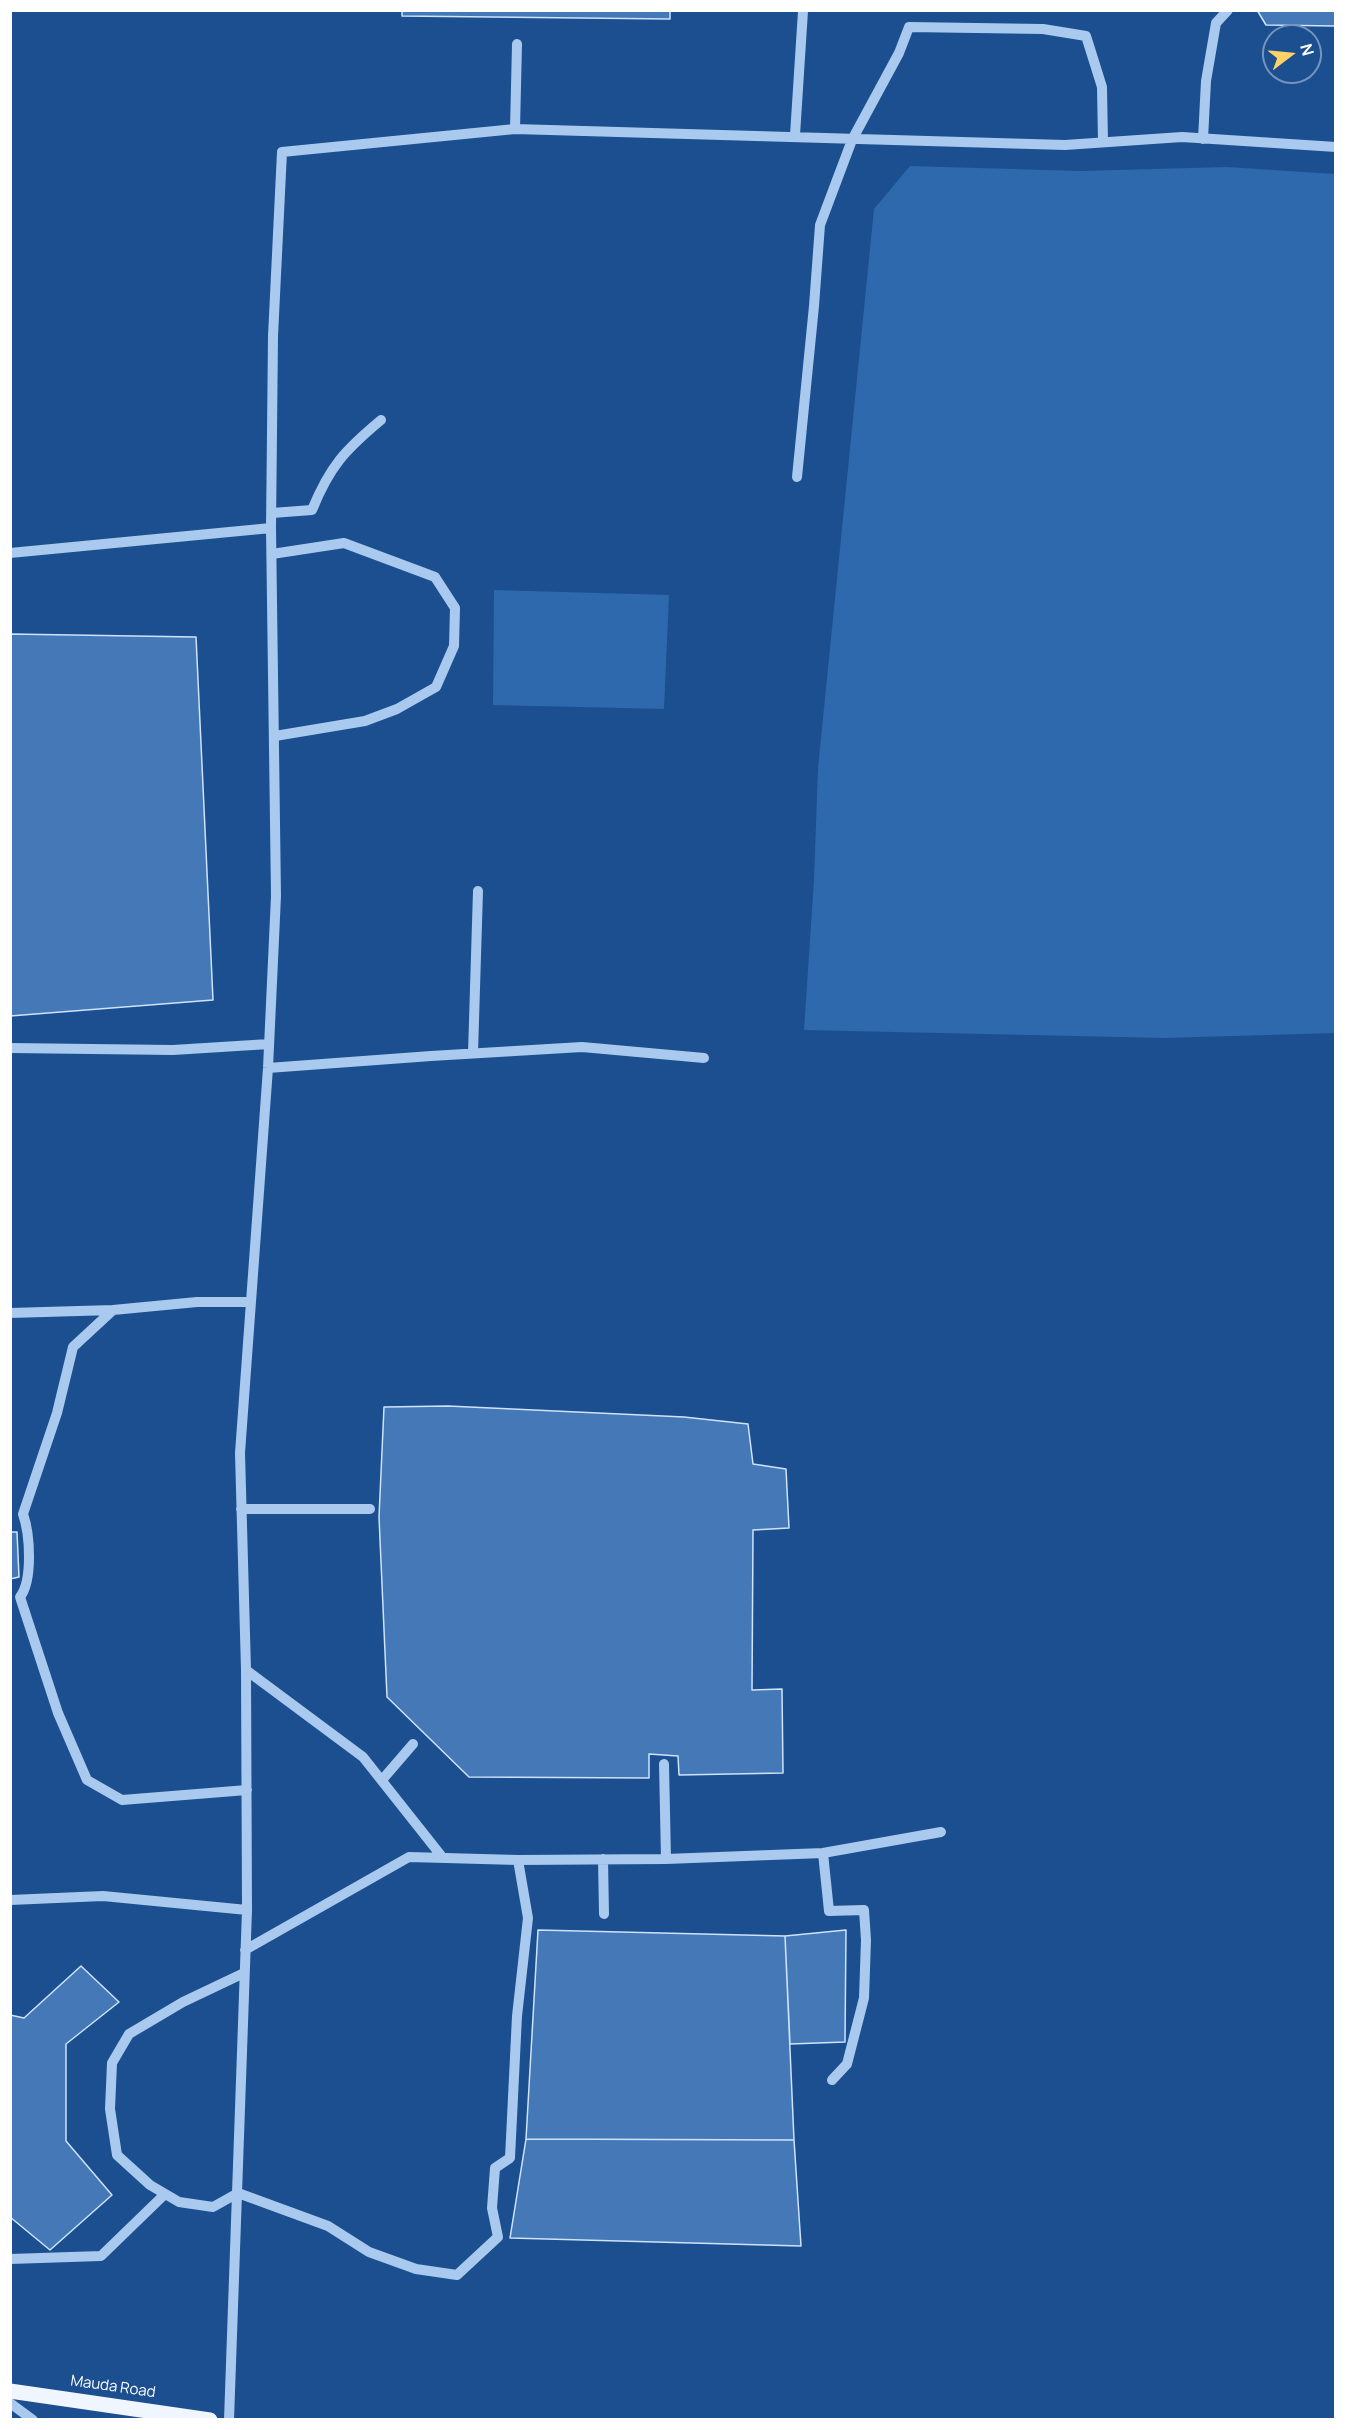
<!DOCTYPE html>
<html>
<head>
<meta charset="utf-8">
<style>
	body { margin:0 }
	#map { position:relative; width:1346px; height:2430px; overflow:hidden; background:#1b4f8f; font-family:Manrope,sans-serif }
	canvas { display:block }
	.frame { position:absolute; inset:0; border:12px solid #fff; pointer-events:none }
	.north { position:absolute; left:1262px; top:24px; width:60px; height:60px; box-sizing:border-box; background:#1b4f8f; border:2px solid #7695bc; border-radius:50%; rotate:74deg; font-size:16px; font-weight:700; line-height:24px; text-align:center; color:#fff }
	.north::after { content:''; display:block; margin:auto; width:21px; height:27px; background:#ffd166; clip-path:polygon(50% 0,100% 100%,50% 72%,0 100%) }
</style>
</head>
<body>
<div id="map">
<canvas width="1346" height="2430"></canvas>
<div class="frame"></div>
<div class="north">N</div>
</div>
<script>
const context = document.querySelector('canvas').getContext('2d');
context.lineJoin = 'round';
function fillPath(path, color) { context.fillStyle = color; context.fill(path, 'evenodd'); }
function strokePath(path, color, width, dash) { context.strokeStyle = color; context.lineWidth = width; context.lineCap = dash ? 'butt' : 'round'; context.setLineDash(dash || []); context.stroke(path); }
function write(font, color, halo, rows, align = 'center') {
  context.font = font + ' Manrope,sans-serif'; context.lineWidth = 4.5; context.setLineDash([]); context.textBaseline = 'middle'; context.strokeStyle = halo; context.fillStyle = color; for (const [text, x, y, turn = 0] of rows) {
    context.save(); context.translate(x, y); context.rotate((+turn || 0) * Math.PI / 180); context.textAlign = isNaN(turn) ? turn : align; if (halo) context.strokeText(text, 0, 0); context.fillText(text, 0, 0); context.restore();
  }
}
const green = new Path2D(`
	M910 166 1081 171 1227 167 1335 174V1033L1165 1038 804 1030 814 880 818 768 874 209Z
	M494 590 669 595 664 709 493 705Z`);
const building = new Path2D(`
	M402 10H670V19L402 16Z
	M1257 10H1336V26L1266 25Z
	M10 634 196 637 213 1000 10 1016Z
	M448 1406 684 1417 748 1424 753 1464 786 1469 789 1528 753 1530 752 1690 782 1689 783 1773 679 1775 678 1756 649 1754V1778L469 1777 387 1697 379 1517 384 1407Z
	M10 1532H17L19 1577 10 1579Z
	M538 1930 785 1936 794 2140 526 2139Z
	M846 1930 845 2042 790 2044 785 1936Z
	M81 1966 119 2002 66 2044V2141L112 2195 50 2250 10 2217V2015L24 2018Z
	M526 2139 794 2140 801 2246 510 2238Z`);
const minor = new Path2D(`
	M515 129 1065 145 1182 137 1336 147
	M795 135 803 11
	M1203 139 1206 81 1216 23 1228 10
	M797 477 814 306 820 225 852 140 899 53 909 27 1043 29 1086 36 1102 87 1103 142
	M272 513 312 510C330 466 345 450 381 420
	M10 553 271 528
	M272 554 344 543 435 577 455 608 454 646 436 687 397 709 365 721 275 736
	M10 1048 173 1050 269 1044
	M473 1053 478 891
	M268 1068 431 1056 582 1047 704 1058
	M10 1313 113 1310
	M241 1509H370
	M246 1670 363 1757 443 1858
	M664 1764 666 1859
	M382 1780 413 1744
	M247 1790 122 1800 87 1780 58 1713 20 1597C33 1580 30 1534 23 1514L57 1413 73 1347 113 1310 197 1302H251
	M823 1853 829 1911 864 1910 866 1940 864 1998 847 2064 832 2080
	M603 1859 604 1914
	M10 1900 103 1896 247 1910
	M245 1950 409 1857 518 1860 666 1859 823 1853 941 1832
	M244 1973 183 2002 129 2034 112 2063 110 2109 117 2155 150 2185 179 2202 213 2207 238 2193 328 2226 369 2252 416 2269 457 2275 498 2237 492 2208 495 2168 510 2158 517 2016 528 1918 518 1860
	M10 2259 101 2256 165 2194
	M10 2403 33 2420
	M229 2420 247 1910 246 1670 240 1453 268 1068 276 896 271 528 273 336 282 152 515 129 517 44`);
const major = new Path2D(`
	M10 2391 210 2420`);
const streetNames = [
	["Mauda Road",113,2387,8]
];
fillPath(green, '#2e69ad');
fillPath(building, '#4478b7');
strokePath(building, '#cfe3fa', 1.5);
strokePath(minor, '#a9c9ee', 10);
strokePath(major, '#f0f6ff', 15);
write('15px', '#fff', '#1b4f8f', streetNames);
</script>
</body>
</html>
